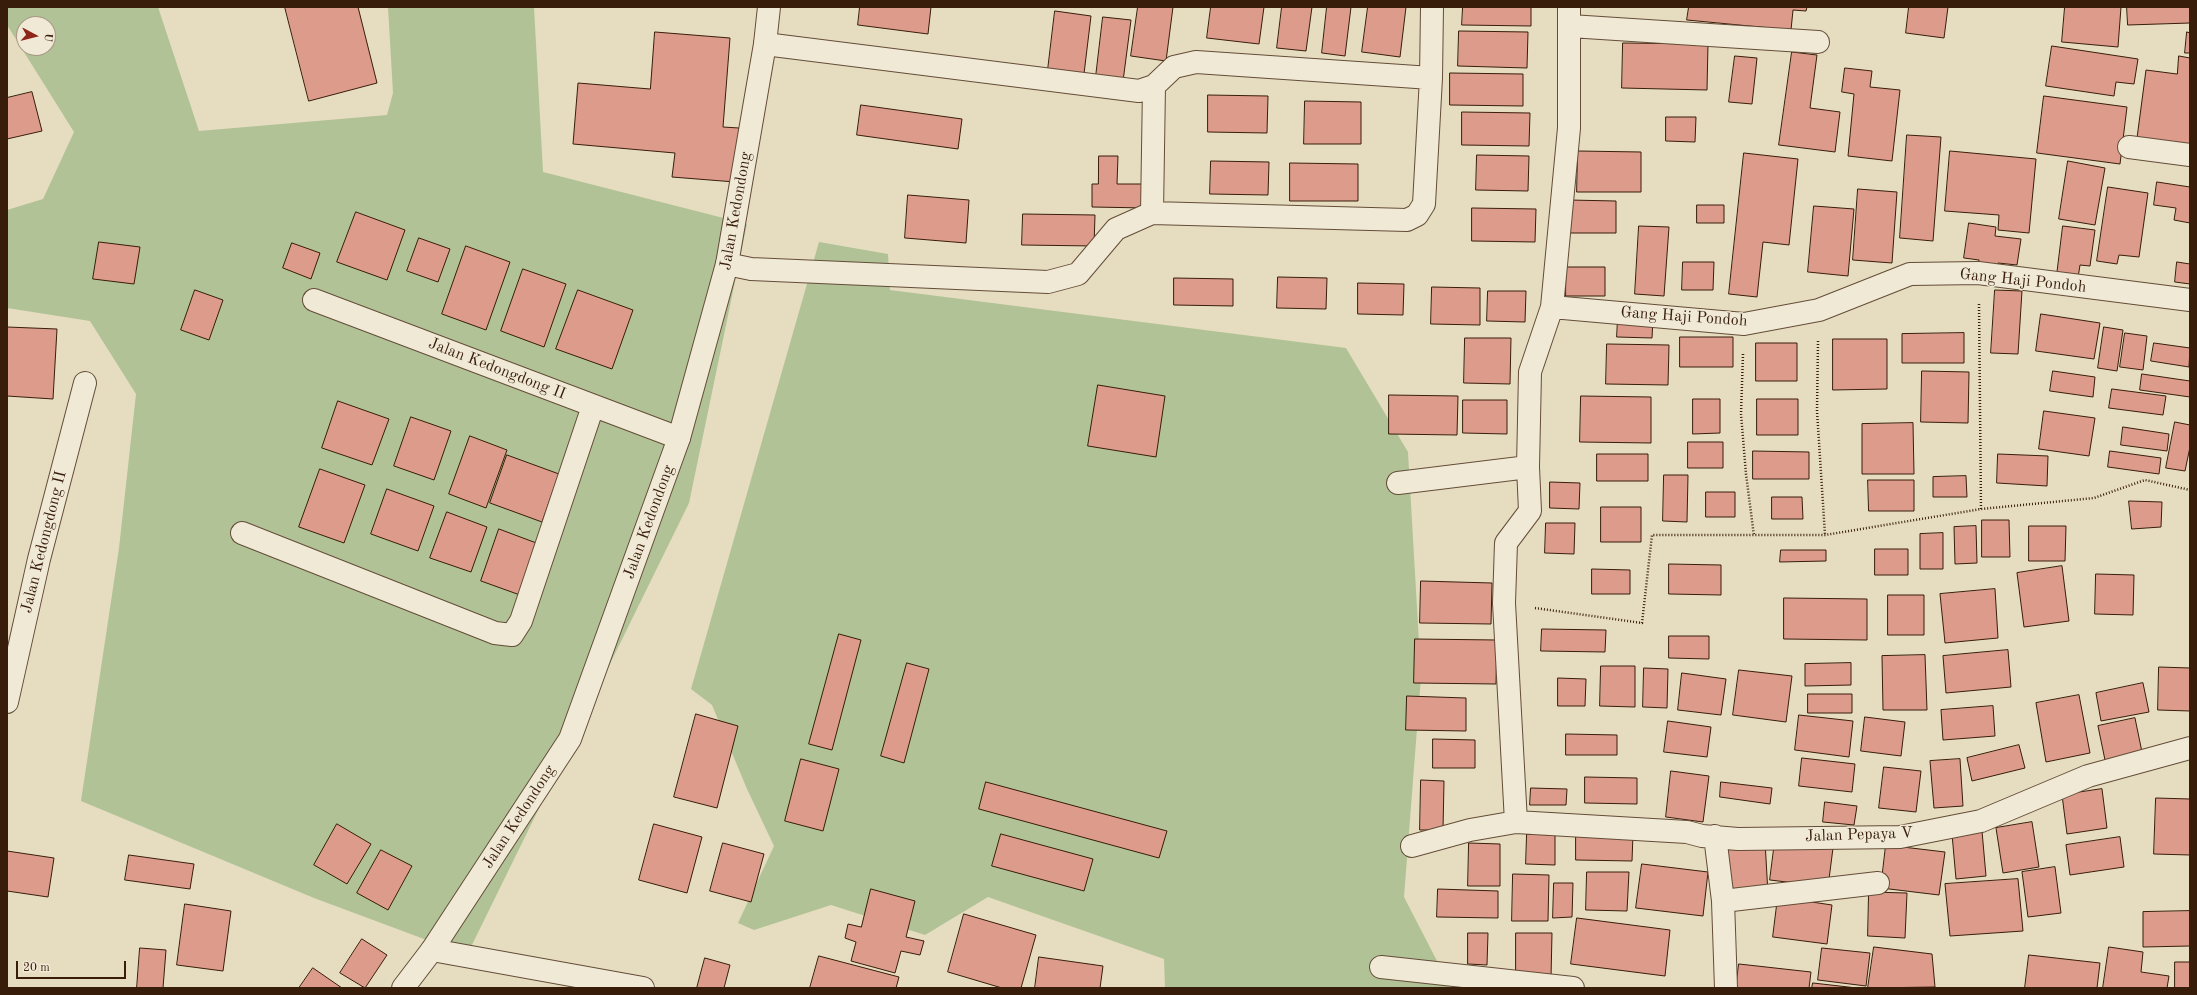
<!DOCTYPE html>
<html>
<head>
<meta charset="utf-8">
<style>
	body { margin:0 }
	#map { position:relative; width:2197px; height:995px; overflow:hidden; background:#e6ddc0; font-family:"Old Standard TT",serif }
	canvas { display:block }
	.frame { position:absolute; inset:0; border:8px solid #381d0a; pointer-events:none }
	.north { position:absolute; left:16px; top:16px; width:40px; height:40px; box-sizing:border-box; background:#efe9d6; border:1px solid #a69784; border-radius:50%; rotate:97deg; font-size:11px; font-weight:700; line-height:16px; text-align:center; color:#381d0a }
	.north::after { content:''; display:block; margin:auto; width:14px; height:18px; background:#8f2418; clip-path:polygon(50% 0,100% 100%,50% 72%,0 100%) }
	.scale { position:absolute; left:16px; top:961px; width:110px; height:18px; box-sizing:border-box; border:2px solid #381d0a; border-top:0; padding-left:5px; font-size:12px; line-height:14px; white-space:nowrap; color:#381d0a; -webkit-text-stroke:3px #efe9d6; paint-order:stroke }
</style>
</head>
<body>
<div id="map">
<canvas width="2197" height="995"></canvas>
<div class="frame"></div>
<div class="north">U</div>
<div class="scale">20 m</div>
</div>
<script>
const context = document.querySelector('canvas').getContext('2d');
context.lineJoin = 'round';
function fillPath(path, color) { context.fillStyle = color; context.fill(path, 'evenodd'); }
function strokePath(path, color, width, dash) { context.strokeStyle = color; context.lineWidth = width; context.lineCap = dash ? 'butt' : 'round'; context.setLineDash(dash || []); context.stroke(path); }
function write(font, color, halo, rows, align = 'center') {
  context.font = font + ' "Old Standard TT",serif'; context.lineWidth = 3; context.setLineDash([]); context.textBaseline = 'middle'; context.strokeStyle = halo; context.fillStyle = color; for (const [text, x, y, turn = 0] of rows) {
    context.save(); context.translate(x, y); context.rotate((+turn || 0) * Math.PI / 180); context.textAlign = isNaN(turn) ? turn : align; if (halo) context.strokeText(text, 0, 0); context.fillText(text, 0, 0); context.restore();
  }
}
const green = new Path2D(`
	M7 7H158L199 131 387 115 393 93 388 7H534L543 172 747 224 689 503 467 955 314 898 81 801 119 548 136 394 90 321 7 308V210L43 199 74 132 7 25ZM24 24H48V48H24Z
	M819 242 888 254 890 290 1346 348 1408 452 1421 677 1404 897 1451 988H1165L1164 959 988 897 925 935 831 905 754 930 738 923 774 846 747 789 712 705 691 689Z`);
const building = new Path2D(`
	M285 7H358L377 83 309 101Z
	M860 7H931L928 34 858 25Z
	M1138 7H1173L1166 61 1131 56Z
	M1211 7H1264L1259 44 1207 38Z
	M1282 7H1312L1306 51 1277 48Z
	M1327 7H1351L1345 56 1322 53Z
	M1368 7H1406L1400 57 1362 52Z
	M1463 7H1531V26L1462 25Z
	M1689 7H1807L1806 11 1793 10 1791 30 1687 20Z
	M1909 7H1948L1944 38 1906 33Z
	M2065 7H2121L2118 47 2062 42Z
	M2127 7H2190V23L2128 25Z
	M1055 11 1091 16 1083 82 1047 78Z
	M1103 17 1131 20 1122 89 1095 85Z
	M1459 31 1528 32 1527 68 1458 66Z
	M655 32 730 38 723 127 739 128 735 182 672 177 675 153 573 144 578 83 650 89Z
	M2187 32 2190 33V53H2185Z
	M1623 43 1708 44 1707 90 1622 88Z
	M2052 46 2138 59 2134 84 2116 82 2114 96 2046 86Z
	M1792 52 1817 55 1810 108 1840 112 1835 152 1779 145Z
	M1735 56 1757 58 1752 104 1729 102Z
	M2179 56 2190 58V148L2137 138 2146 70 2177 74Z
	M1845 68 1872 71 1870 87 1900 90 1892 161 1848 156 1854 94 1842 92Z
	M1450 73 1523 74V106L1450 105Z
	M32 92 42 131 7 139V98Z
	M1208 95 1268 96 1267 133 1208 132Z
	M2044 96 2127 107 2120 164 2037 153Z
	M1305 101 1361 102V144H1304Z
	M861 105 962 119 958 149 857 135Z
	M1462 112 1530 113 1529 146 1462 145Z
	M1666 117H1696L1695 142 1666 141Z
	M1907 135 1941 137 1933 241 1900 238Z
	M1578 151 1641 152V192H1577Z
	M1950 151 2036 159 2029 233 1998 230 1999 215 1945 211Z
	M1744 153 1798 159 1789 245 1763 242 1757 297 1729 294Z
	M1477 155 1529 156 1528 191 1476 190Z
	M1099 156H1118L1117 184H1147V208L1092 207V184H1098Z
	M1211 161 1269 162 1268 195 1210 194Z
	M2068 161 2105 168 2095 225 2059 219Z
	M1290 163 1358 164V201H1290Z
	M2157 182 2190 187V223L2174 220 2176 208 2154 205Z
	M2108 187 2148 193 2139 257 2119 255 2117 264 2097 261Z
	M1858 189 1897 192 1892 263 1853 260Z
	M908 195 969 200 966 243 905 238Z
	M1569 200 1616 201V233H1568Z
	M1697 205H1724V223H1697Z
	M1814 206 1854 209 1848 276 1808 272Z
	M1472 208 1536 209 1535 242 1472 241Z
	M356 212 405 230 387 280 337 262Z
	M1023 214 1095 215 1094 246 1022 245Z
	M1969 223 1996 227 1995 236 2021 239 2017 265 1998 263 1997 271 1978 268 1979 260 1964 258Z
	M1639 226 1669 227 1664 296 1635 294Z
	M2063 226 2095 230 2090 266 2080 265 2078 278 2057 275Z
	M419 238 450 249 438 282 407 271Z
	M99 242 140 247 134 284 93 279Z
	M292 243 320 253 311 279 283 268Z
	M466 246 510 262 486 330 442 314Z
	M1683 262H1714L1713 290H1682Z
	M2177 262 2190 264V284L2175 282Z
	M1566 267H1605V296H1566Z
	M523 269 566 284 544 347 501 331Z
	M1278 277 1327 278 1326 309 1277 308Z
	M1174 278 1233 279V306L1174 305Z
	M1358 283 1404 284 1403 315 1358 314Z
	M1432 287 1480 288V325L1431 324Z
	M195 290 223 300 209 340 181 330Z
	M578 290 633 310 612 369 556 349Z
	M1995 290 2022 291 2018 354 1991 353Z
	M1488 291H1526L1525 322 1487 321Z
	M2041 314 2100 323 2094 359 2036 351Z
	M1618 318 1653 319 1652 338 1617 337Z
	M7 327 57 329 53 399 7 396Z
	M2104 327 2123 330 2117 371 2098 368Z
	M1964 333V363H1902V334Z
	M2125 333 2147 336 2143 370 2120 367Z
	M1680 337H1733V367H1680Z
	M1465 338H1511L1510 384 1464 383Z
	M1833 339H1887V389L1833 390Z
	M1756 343H1797V381H1756Z
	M2154 343 2190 348 2189 367 2151 361Z
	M1607 344 1669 345 1668 385 1606 384Z
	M1922 371 1969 372 1968 423 1921 422Z
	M2053 371 2095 377 2093 397 2050 391Z
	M2142 374 2190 381V397L2140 390Z
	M1098 385 1165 396 1156 457 1088 446Z
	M2112 389 2166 396 2163 415 2109 408Z
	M1389 395 1458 396 1457 435 1389 434Z
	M1581 396 1651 397V443L1580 442Z
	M1693 399H1720V433L1693 434Z
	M1757 399H1798V435H1757Z
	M1463 400H1507V434L1463 433Z
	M338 401 389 419 372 465 322 448Z
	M2044 411 2095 418 2089 456 2039 449Z
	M411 417 451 431 434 480 394 466Z
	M2175 422 2190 425V447L2185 471 2166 468Z
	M1913 423 1914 474H1862V424Z
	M2123 427 2169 434 2167 451 2121 445Z
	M470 436 507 450 486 508 449 494Z
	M1688 442H1723V468H1688Z
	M1753 451 1809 452V479H1753Z
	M2110 451 2161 458 2159 474 2108 467Z
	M1597 454H1648V481H1597Z
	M1998 454 2048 456 2047 486 1997 483Z
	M507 455 559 474 542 522 490 503Z
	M320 469 365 485 344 543 299 527Z
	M1664 475H1688L1687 522 1663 521Z
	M1966 476 1967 497H1933V477Z
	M1868 480H1914V511H1869Z
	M1550 482 1580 483 1579 509 1550 508Z
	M387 489 434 506 418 551 371 534Z
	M1706 492H1735V517H1706Z
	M1772 497H1802L1803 519H1772Z
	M2129 501 2162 502 2161 527 2132 529Z
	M1601 507H1641V542H1601Z
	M447 512 487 527 471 572 430 558Z
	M1982 520H2009L2010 557H1982Z
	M1546 523H1575L1574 554 1545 553Z
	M1976 526 1977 563 1955 564 1954 527Z
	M2029 526H2066L2065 561H2029Z
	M499 529 539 544 520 595 481 581Z
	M1943 533V569H1920V534Z
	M1875 549H1908V575H1875Z
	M1781 550H1826V561L1780 562Z
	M1669 564 1721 565V595L1669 594Z
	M2062 566 2069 621 2024 627 2017 573Z
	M1592 569 1630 570V594H1592Z
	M2096 574 2134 575 2133 615 2095 614Z
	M1421 581 1492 583 1491 624 1420 623Z
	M1995 589 1998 638 1945 643 1940 594Z
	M1888 595H1924V635H1888Z
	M1784 598 1867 599V640L1784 639Z
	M1542 629 1606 630 1605 652 1541 651Z
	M839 634 861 640 832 750 809 744Z
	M1669 636H1709V659L1669 658Z
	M1415 639 1497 640 1496 684 1414 683Z
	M2008 650 2011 687 1946 693 1943 656Z
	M1925 655 1927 710H1883L1882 656Z
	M907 663 929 669 904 763 881 756Z
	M1851 663V685L1805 686V664Z
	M1601 666H1635V707L1600 706Z
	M2159 667 2190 668V711L2158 710Z
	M1644 668 1668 669 1667 708 1643 707Z
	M1739 670 1792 676 1786 722 1733 715Z
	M1682 673 1726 679 1721 715 1678 710Z
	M1558 678 1586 679 1585 706H1558Z
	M2143 683 2149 712 2101 721 2096 693Z
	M1808 694H1852V713H1808Z
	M2079 695 2090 753 2046 762 2036 703Z
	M1407 696 1466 698V731L1406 730Z
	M1993 706 1995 736 1943 740 1941 710Z
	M696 714 738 726 717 808 674 797Z
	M1799 715 1853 721 1849 757 1795 750Z
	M1865 717 1905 722 1901 756 1861 751Z
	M2135 718 2143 757 2106 765 2098 726Z
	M1668 721 1711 727 1707 757 1664 752Z
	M1566 734 1617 735V755H1566Z
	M1433 739 1475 740V768H1433Z
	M2019 745 2025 768 1972 781 1967 758Z
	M1802 758 1855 764 1852 792 1799 786Z
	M801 759 839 769 823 831 785 821Z
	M1960 759 1963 806 1934 808 1930 761Z
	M1884 767 1921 771 1916 812 1879 808Z
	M1671 771 1709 776 1703 822 1666 817Z
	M1585 777 1637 778V804L1585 803Z
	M1421 780 1444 781 1443 830H1420Z
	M986 782 1167 831 1159 858 979 809Z
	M1721 782 1772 788 1770 804 1720 797Z
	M1531 788 1567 789 1566 805H1530Z
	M2102 789 2107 828 2067 834 2062 795Z
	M2156 798 2190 799V855L2154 854Z
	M1825 802 1857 806 1854 825 1823 822Z
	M2032 822 2039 867 2003 873 1996 828Z
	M337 824 371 844 347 884 314 865Z
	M654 824 702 837 687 893 639 880Z
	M1982 831 1986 876 1956 879 1952 834Z
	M1576 833 1633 834 1632 861 1576 860Z
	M1001 834 1093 859 1084 891 992 866Z
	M1527 834 1555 835V865L1526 864Z
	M2120 837 2124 867 2070 875 2066 845Z
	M1765 841 1768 894 1726 897 1723 844Z
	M1775 841 1833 848 1828 887 1770 880Z
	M723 843 764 854 751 902 710 891Z
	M1469 843 1500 844V886H1468Z
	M1886 845 1945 852 1939 895 1881 888Z
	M381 850 412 866 388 910 357 893Z
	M7 851 54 858 48 897 7 891Z
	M129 855 194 864 190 889 125 880Z
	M1642 864 1708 872 1703 916 1636 908Z
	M2055 867 2061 913 2028 917 2022 872Z
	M1587 872H1629L1627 911 1586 910Z
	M1513 874 1549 875 1548 921H1512Z
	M2018 879 2023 931 1950 936 1945 884Z
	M1554 883H1573L1572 917 1553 918Z
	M871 889 915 901 906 937 924 941 920 955 901 951 895 973 851 961 856 942 845 938 848 924 861 927Z
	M1438 889 1498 891V918L1437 917Z
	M1869 892 1907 893 1905 938 1868 936Z
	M1778 897 1832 905 1827 944 1773 937Z
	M185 904 231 911 223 971 177 965Z
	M2190 911V946L2143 947V912Z
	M964 914 1036 935 1021 988H1002L948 972Z
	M1577 918 1670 930 1665 976 1571 964Z
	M1468 933H1488L1487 965 1468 964Z
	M1516 933H1552L1551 978 1516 977Z
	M362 939 387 955 365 988 340 973Z
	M1874 947 1932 954 1935 987 1868 988Z
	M2109 947 2143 952 2141 972 2169 976 2167 988H2103Z
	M140 948 166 950 163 988H137Z
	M1822 948 1870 953 1866 986 1818 980Z
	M2029 955 2100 963 2097 988H2025Z
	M819 956 899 977 896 988H810Z
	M1039 957 1103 966 1100 988H1035Z
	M705 958 730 965 724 988H697Z
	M2175 962H2190V988H2175Z
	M1739 964 1811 972 1809 988H1736Z
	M313 968 342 988H299Z
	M1813 983 1857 988H1812Z`);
const path = new Path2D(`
	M1979 304 1981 509
	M1818 341 1817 411 1825 535
	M1743 354 1741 414 1746 474 1754 536
	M1535 608 1642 623 1652 535H1825L1981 509 2094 498 2145 480 2190 490`);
const minor = new Path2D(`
	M1569 7V128L1552 307 1530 372 1528 467 1530 511 1506 543 1504 603 1516 822 1687 832 1702 836 1738 839 1900 837 1981 821 2088 776 2190 748
	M1570 26 1818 42
	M765 44 1139 91 1154 86 1174 67 1196 62 1431 78
	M1154 86 1152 213 1407 220 1417 215 1424 204 1431 78 1432 7
	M2129 147 2190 155
	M727 264 751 269 1048 282 1078 274 1116 229 1152 213
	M314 300 679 438
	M1552 307 1744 324 1819 310 1910 274 1978 273 2190 300
	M1398 483 1528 467
	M242 533 495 633 512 635 521 621 593 406
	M7 702 39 559 85 383
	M1715 836 1723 901 1726 988
	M1412 846 1470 830 1516 822
	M1723 901 1878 883
	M432 950 643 988
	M1381 967 1573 988`);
const tertiary = new Path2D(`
	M403 988 432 950 570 739 679 438 727 264 765 44 769 7`);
const streetNames = [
	["Jalan Kedondong",736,211,-80],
	["Gang Haji Pondoh",2023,281,6],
	["Gang Haji Pondoh",1684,317,4],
	["Jalan Kedongdong II",497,369,21],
	["Jalan Kedondong",649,522,-70],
	["Jalan Kedongdong II",44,542,-76],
	["Jalan Kedondong",519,817,-57],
	["Jalan Pepaya V",1859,835,-2]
];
fillPath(green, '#b1c296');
fillPath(building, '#dc9b8b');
strokePath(building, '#381d0a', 1);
strokePath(minor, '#644d38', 24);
strokePath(tertiary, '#644d38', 24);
strokePath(path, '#381d0a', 2.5, [1, 2]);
strokePath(minor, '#efe9d6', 22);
strokePath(tertiary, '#efe9d6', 22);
write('16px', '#381d0a', '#efe9d6', streetNames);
</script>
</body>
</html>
